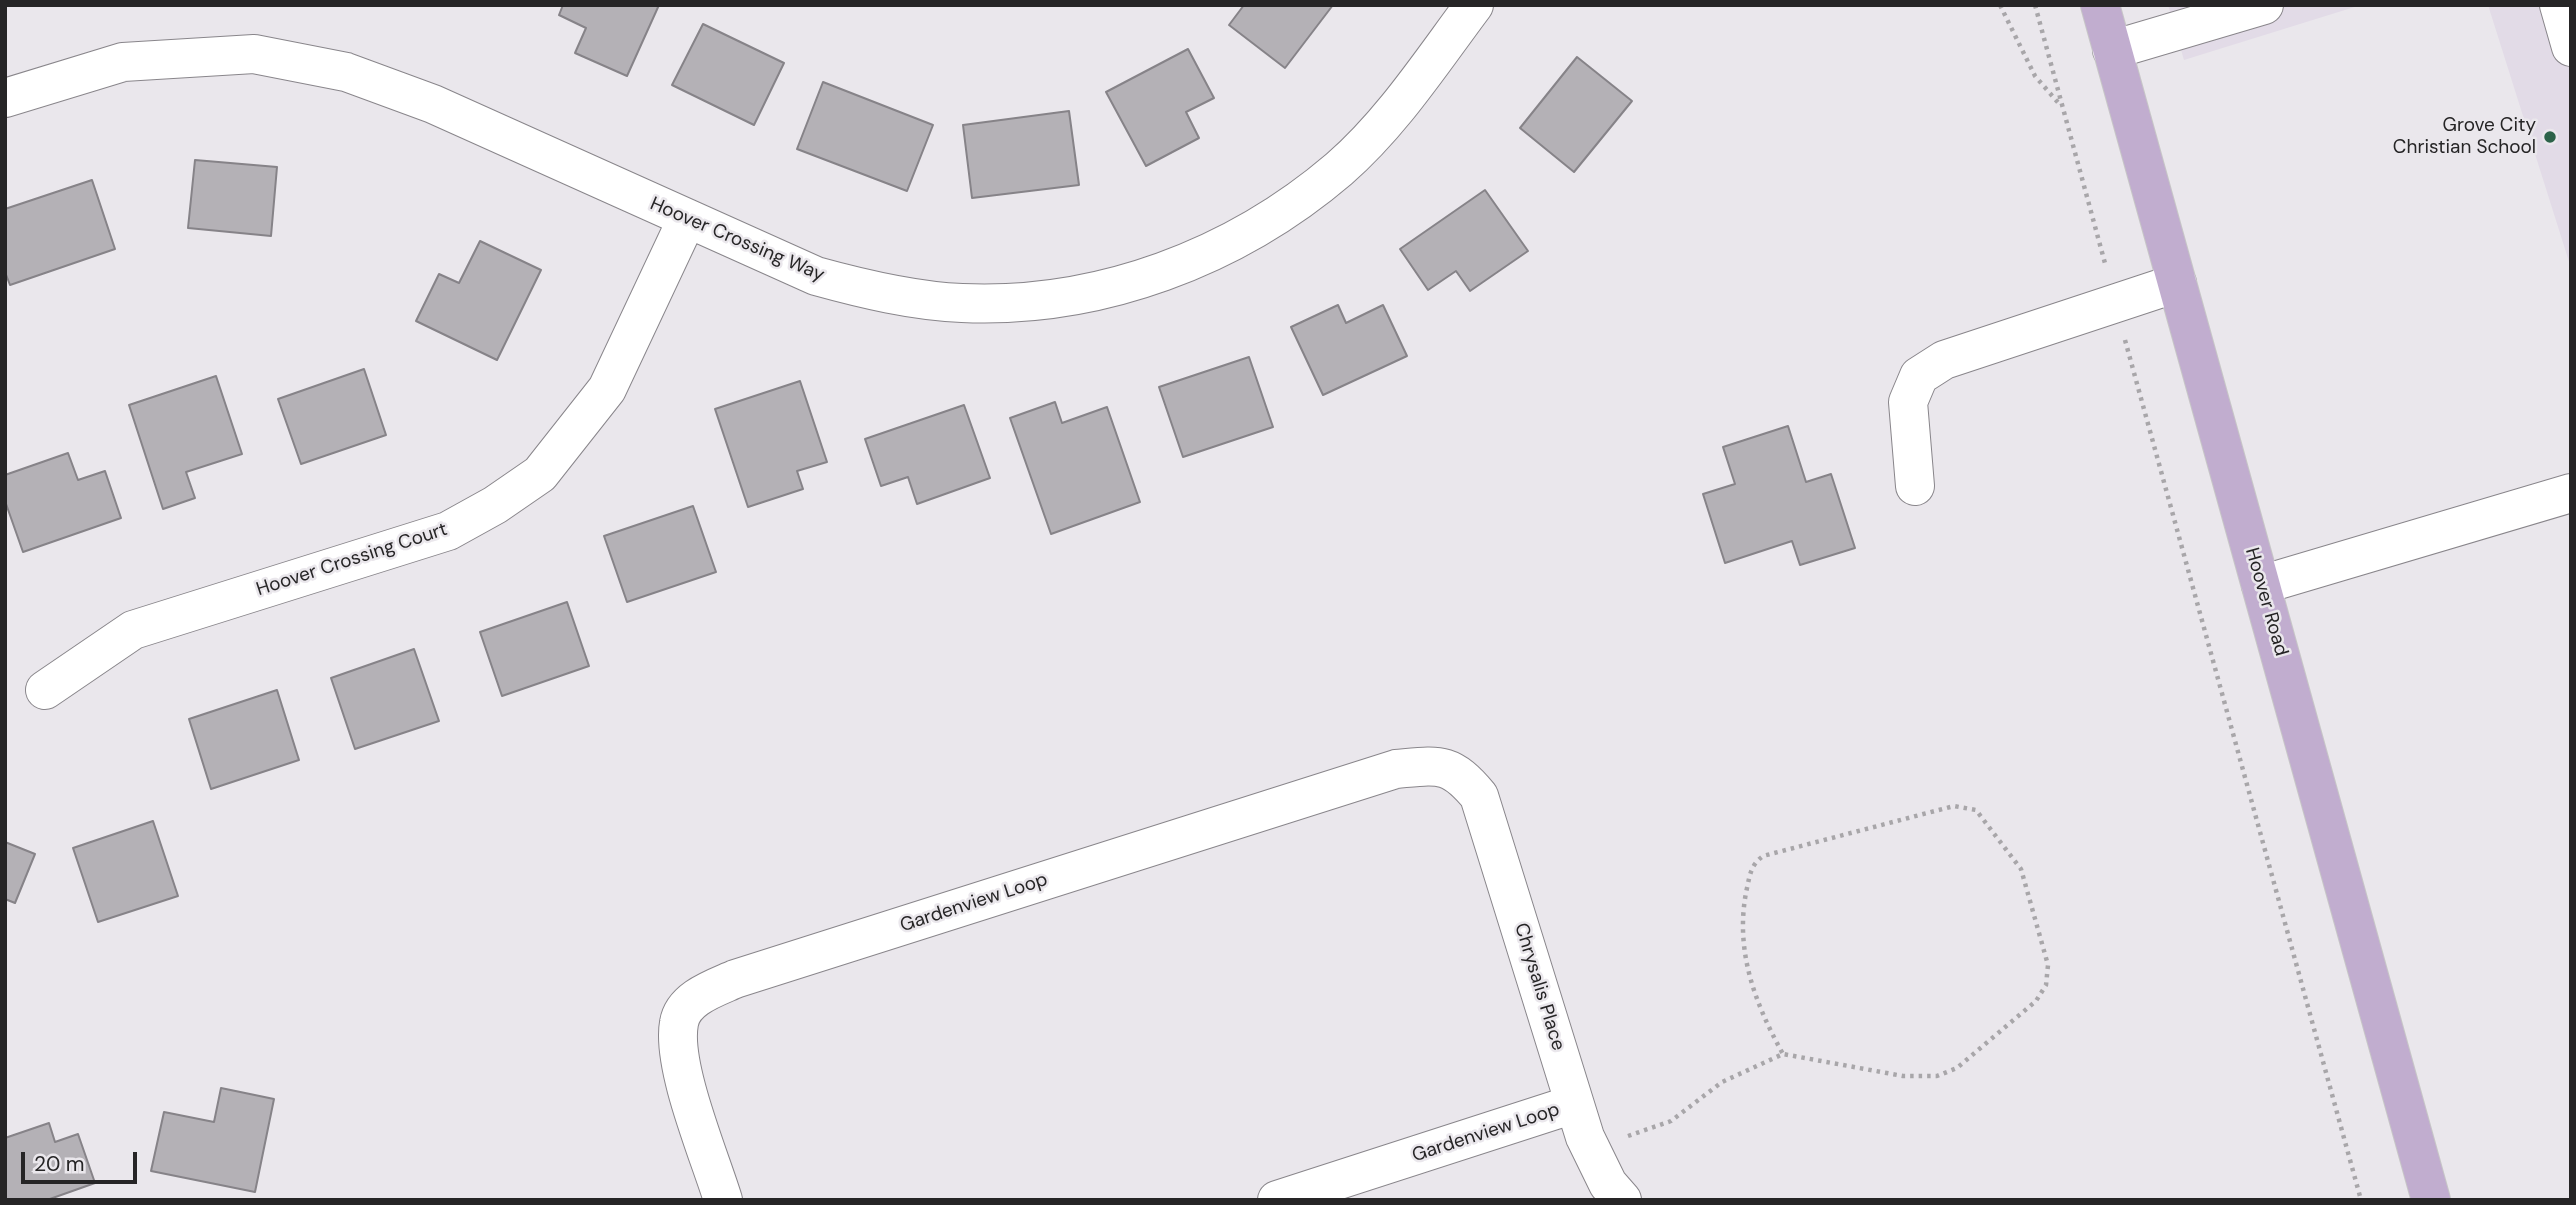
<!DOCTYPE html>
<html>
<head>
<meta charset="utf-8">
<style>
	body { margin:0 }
	#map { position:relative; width:2576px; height:1205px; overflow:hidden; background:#eae7ec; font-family:"DM Sans",sans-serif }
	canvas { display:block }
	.frame { position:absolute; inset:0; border:7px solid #262526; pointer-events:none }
	.scale { position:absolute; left:21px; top:1152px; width:116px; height:32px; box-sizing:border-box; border:4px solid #262526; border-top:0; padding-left:9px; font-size:21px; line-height:24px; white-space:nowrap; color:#262526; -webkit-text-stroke:5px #eae7ec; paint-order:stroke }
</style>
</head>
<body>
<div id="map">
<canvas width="2576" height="1205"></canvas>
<div class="frame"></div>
<div class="scale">20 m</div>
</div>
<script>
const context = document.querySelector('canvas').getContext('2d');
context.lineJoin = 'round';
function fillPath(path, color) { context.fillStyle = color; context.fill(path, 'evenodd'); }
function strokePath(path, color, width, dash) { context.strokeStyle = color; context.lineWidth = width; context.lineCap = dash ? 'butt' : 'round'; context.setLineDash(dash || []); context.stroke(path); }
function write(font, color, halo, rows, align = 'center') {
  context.font = font + ' "DM Sans",sans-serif'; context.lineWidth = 5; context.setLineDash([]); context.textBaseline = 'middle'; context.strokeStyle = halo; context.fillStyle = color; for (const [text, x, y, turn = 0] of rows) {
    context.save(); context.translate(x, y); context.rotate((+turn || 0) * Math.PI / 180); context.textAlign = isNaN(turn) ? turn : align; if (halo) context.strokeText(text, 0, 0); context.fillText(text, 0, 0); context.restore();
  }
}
const built = new Path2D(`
	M2168 5H2361L2184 60Z
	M2488 5H2571V268Z`);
const building = new Path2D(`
	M563 5H659L627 76 575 53 586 28 559 15Z
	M1244 5H1333L1285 68 1229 25Z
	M703 24 784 63 754 125 672 85Z
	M1188 49 1214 98 1186 112 1199 138 1146 166 1106 92Z
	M1577 57 1632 101 1574 172 1520 128Z
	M823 82 933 125 907 191 797 149Z
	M1069 111 1079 185 972 198 963 125Z
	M195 160 277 167 271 236 188 228Z
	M92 180 115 249 10 285 5 272V209Z
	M1485 190 1528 251 1470 291 1456 271 1428 290 1400 249Z
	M480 241 541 270 497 360 416 321 439 274 459 283Z
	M1338 305 1346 323 1383 305 1407 356 1323 395 1291 327Z
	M1249 357 1273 427 1183 457 1159 387Z
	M364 369 386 435 301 464 278 399Z
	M216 376 242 454 186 472 195 498 163 509 129 405Z
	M800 381 827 462 797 471 803 489 748 507 715 409Z
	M1055 402 1062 423 1107 407 1140 502 1051 534 1010 418Z
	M964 405 990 478 917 504 908 477 881 486 865 439Z
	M1788 426 1806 482 1831 474 1855 548 1800 565 1792 541 1725 563 1703 494 1735 484 1723 447Z
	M68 453 78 480 105 471 121 518 23 552 5 501V475Z
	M693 506 716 572 627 602 604 536Z
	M567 602 589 666 502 696 480 632Z
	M414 649 439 721 355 749 331 678Z
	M277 690 299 760 211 789 189 719Z
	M153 821 178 896 98 922 73 848Z
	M5 842 35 854 15 903 5 899Z
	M221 1088 274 1099 255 1192 151 1171 164 1112 214 1122Z
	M49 1123 55 1142 78 1134 95 1183 47 1200H5V1138Z`);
const path = new Path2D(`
	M2000 5 2035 76 2061 106
	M2035 5 2106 267
	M2125 340 2361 1200
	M1628 1136 1671 1121 1722 1082 1783 1054 1903 1076H1937L1957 1068 2036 1001 2046 985 2048 965 2021 869 1976 810 1954 806 1763 856C1751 865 1750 874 1747 888 1734 948 1754 1002 1783 1054`);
const minor = new Path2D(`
	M2559 5 2571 47
	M2112 50 2264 5
	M5 98 123 62 254 54 346 72 433 104 816 276C863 289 913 301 962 303 1099 309 1235 258 1339 169 1392 123 1432 61 1474 5
	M1915 486 1908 402 1919 376 1944 360 2177 283
	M2261 585 2571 493
	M45 690 133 630 448 531 495 505 540 474 607 389 687 219
	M723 1200C710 1157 671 1066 679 1023 683 998 715 988 735 979L1396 769C1439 765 1450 761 1479 796L1585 1137 1608 1184 1622 1200
	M1277 1200 1574 1104`);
const major = new Path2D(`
	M2100 5 2431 1200`);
const markers = [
	[2550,137,7,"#2c6249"]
];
const poiNames = [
	["Grove City",2536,126],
	["Christian School",2536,148]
];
const streetNames = [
	["Hoover Crossing Way",737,240,23],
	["Hoover Crossing Court",352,560,-18],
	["Hoover Road",2266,602,74],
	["Gardenview Loop",974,903,-18],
	["Chrysalis Place",1539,987,73],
	["Gardenview Loop",1486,1133,-18]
];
fillPath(built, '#e2dbe7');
fillPath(building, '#b4b1b6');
strokePath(building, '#868388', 2);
strokePath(minor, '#89868b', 40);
strokePath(major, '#c7c6c7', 40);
strokePath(path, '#a8a6a9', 4.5, [3.5, 5]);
strokePath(minor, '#fff', 38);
strokePath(major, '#c1adcf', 38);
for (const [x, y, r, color] of markers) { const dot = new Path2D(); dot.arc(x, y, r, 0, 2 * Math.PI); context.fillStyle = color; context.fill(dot); strokePath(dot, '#eae7ec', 2.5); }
write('19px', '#262526', '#eae7ec', poiNames, 'right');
write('19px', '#262526', '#eae7ec', streetNames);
</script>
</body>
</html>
